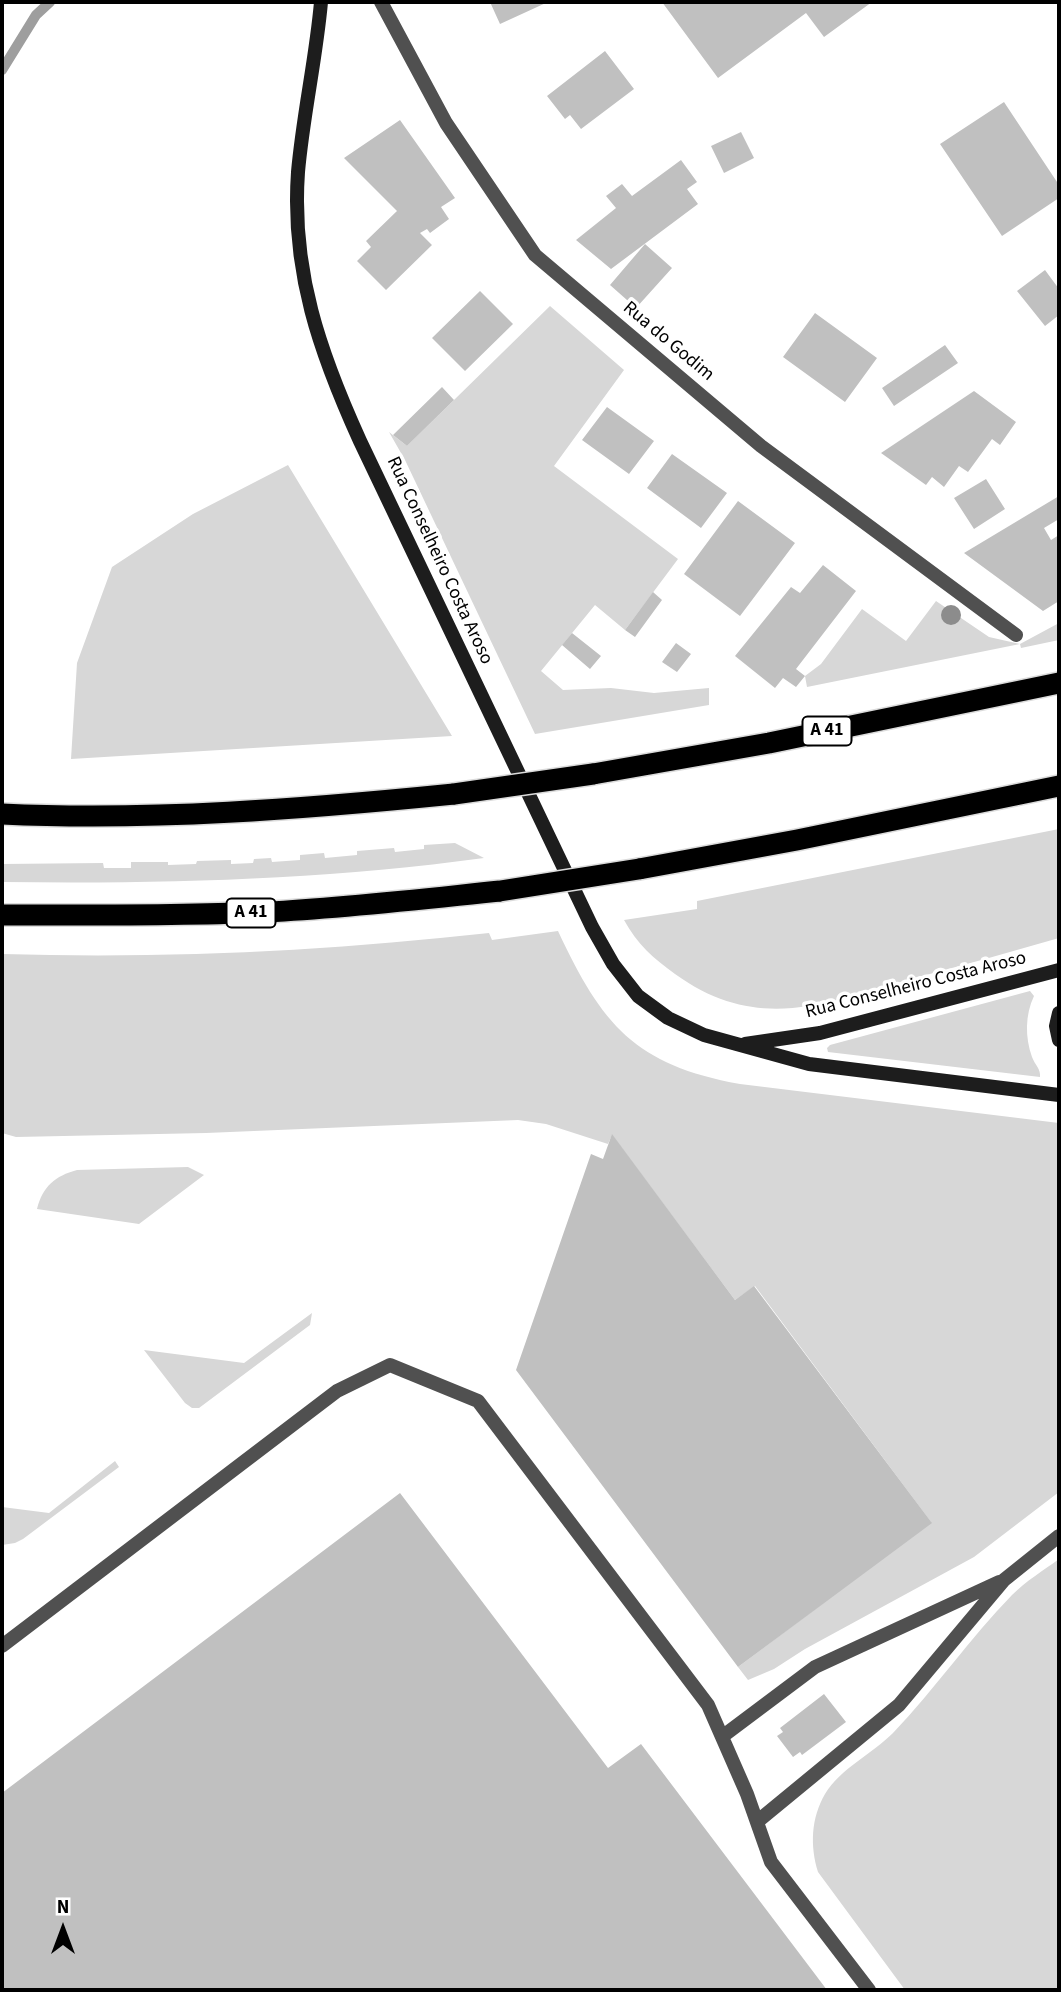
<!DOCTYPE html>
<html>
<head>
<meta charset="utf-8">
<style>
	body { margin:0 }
	#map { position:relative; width:1061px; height:1992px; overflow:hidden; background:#fff; font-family:"Source Sans 3",sans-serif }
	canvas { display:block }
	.frame { position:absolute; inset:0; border:4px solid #000; pointer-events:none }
	.north { position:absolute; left:28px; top:1894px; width:70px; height:70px; -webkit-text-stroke:5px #fff; paint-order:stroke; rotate:0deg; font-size:19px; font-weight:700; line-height:28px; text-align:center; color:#000 }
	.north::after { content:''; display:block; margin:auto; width:24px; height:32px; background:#000; clip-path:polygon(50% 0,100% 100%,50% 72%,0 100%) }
</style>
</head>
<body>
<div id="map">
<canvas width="1061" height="1992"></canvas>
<div class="frame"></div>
<div class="north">N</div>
</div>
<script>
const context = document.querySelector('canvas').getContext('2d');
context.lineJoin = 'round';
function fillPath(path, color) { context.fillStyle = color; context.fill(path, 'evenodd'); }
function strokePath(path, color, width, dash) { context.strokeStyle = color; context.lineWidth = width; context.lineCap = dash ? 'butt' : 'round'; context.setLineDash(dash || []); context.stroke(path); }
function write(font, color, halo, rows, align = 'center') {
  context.font = font + ' "Source Sans 3",sans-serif'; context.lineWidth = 7; context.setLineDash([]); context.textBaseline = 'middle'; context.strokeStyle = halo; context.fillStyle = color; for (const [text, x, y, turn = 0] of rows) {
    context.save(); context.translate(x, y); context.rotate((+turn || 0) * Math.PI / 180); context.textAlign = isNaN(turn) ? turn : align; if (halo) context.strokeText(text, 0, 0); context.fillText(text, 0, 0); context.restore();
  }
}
const green = new Path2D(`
	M550 306 624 370 554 466 678 559 625 630 595 605 541 671 563 690 611 688 654 693 709 688V705L535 734 405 460 389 432 407 446Z
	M288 465 452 736 71 759 77 663 112 567 193 514Z
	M936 601 989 637 1020 644 1059 623V640L1021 648 1020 644 807 687 805 676 821 664 862 609 906 641Z
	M1059 829V938C1011 952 963 965 915 978 827 1003 758 1034 675 974 654 959 637 944 624 920L697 909V901Z
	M455 843 484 858C324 880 163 884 2 882V864L103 863 104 868H131V862H168V865L196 864 197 861 231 860V864L253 863 254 859 271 858 272 862 300 860V855L324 853 325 858 357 855V851L394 848 395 852 424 849V845Z
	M558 931C602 1025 635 1065 740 1084L1059 1123V1492L974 1557 805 1649 774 1669 748 1680 738 1667 931 1522 755 1286 735 1300 612 1135 608 1144 546 1124 518 1120 206 1133 16 1137 2 1133V954C165 959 327 951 489 933L492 940Z
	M1030 991 1034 996C1025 1015 1025 1037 1032 1057 1035 1065 1041 1069 1040 1077L828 1052 827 1048 830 1045Z
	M188 1167 204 1175 139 1224 37 1209C43 1186 55 1176 77 1170Z
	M312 1313 310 1325 199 1408H192L185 1403 144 1350 244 1363Z
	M115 1461 119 1467 23 1539 15 1543 2 1545V1507L49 1513Z
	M1059 1559V1990H905L818 1872C810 1846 811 1818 825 1794 841 1768 872 1754 893 1733 935 1689 970 1638 1012 1595 1026 1581 1044 1570 1059 1559Z`);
const stream = new Path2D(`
	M2 70 36 15 50 2`);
const building = new Path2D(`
	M490 2H548L500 24Z
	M662 2H872L824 37 806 13 718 78Z
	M605 51 634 89 581 129 570 115 565 119 547 96Z
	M1004 102 1059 185V198L1002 236 940 144Z
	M400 120 455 198 441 207 449 219 430 233 427 229 420 233 432 245 386 290 357 261 371 247 366 241 397 211 344 158Z
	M741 132 754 158 724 173 711 146Z
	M681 160 697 182 687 189 698 204 611 269 576 240 616 208 606 196 622 184 632 196Z
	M645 244 672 268 636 308 610 285Z
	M1045 270 1059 289V315L1045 326 1017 291Z
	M480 291 513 324 465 371 432 338Z
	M815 313 877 358 845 402 783 357Z
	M945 345 958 363 894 406 882 388Z
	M442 387 454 400 407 446 393 435Z
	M974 391 1016 422 1000 445 992 439 968 472 959 466 944 487 932 477 926 485 881 453Z
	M607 407 654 441 629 474 582 440Z
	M672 454 727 493 701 528 647 488Z
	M986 479 1005 509 974 529 954 498Z
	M1059 496V519L1044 528 1051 540 1059 535V601L1043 611 964 553Z
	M738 501 795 543 740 616 684 574Z
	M823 565 856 591 796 669 805 676 796 687 783 678 775 688 735 656 791 587 800 593Z
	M653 592 662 600 635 637 625 630Z
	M572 633 601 656 590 669 562 645Z
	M676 643 691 654 677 672 662 662Z
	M612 1134 735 1300 754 1286 932 1523 738 1667 516 1370 591 1154 603 1159Z
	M400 1493 608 1768 641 1744 827 1990H2V1793Z
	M824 1694 846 1722 802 1755 800 1752 793 1757 777 1736 783 1732 780 1728Z`);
const service = new Path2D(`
	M2 1646 337 1391 390 1365 478 1401 708 1705 747 1794 771 1862 869 1990
	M723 1736 815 1667 999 1582
	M758 1821 899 1705 1004 1580 1059 1536`);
const minor = new Path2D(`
	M381 2 446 123 535 255 761 446 1016 635`);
const secondary = new Path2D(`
	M321 2C316 59 303 115 298 172 291 271 320 353 360 441L592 927 613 964 638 996 668 1018 704 1035 809 1064 1059 1095
	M1059 1013 1056 1026 1059 1040
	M745 1044 820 1033 1059 970`);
const motorway = new Path2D(`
	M593 774 769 743 1059 683
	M2 814C153 821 304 809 454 794
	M639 869 797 840 1059 786
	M2 915C90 915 179 916 267 912 345 908 422 899 500 891`);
const motorwayBridge = new Path2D(`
	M454 794 593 774
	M500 891 639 869`);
const trees = [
	[951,615]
];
const shields = [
	[827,731,49],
	[251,913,49]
];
const shieldNames = [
	["A 41",827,731],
	["A 41",251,913]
];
const streetNames = [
	["Rua do Godim",668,342,40],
	["Rua Conselheiro Costa Aroso",439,561,65],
	["Rua Conselheiro Costa Aroso",916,986,-14]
];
fillPath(green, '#d7d7d7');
strokePath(stream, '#9e9e9e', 10);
fillPath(building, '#c0c0c0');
strokePath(motorway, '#dbdbdb', 24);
strokePath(service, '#505050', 14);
strokePath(minor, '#505050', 14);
strokePath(secondary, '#1d1d1d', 14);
strokePath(motorway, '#000', 21);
strokePath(motorwayBridge, '#dbdbdb', 24, []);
strokePath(motorwayBridge, '#000', 21);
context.fillStyle = '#8c8c8c';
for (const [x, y] of trees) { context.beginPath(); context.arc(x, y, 10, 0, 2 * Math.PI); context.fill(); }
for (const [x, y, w] of shields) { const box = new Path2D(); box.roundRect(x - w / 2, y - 14.5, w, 29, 5); context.fillStyle = '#fff'; context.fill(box); strokePath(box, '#000', 2); }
write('bold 18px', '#000', null, shieldNames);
write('19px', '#000', '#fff', streetNames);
</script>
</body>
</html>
